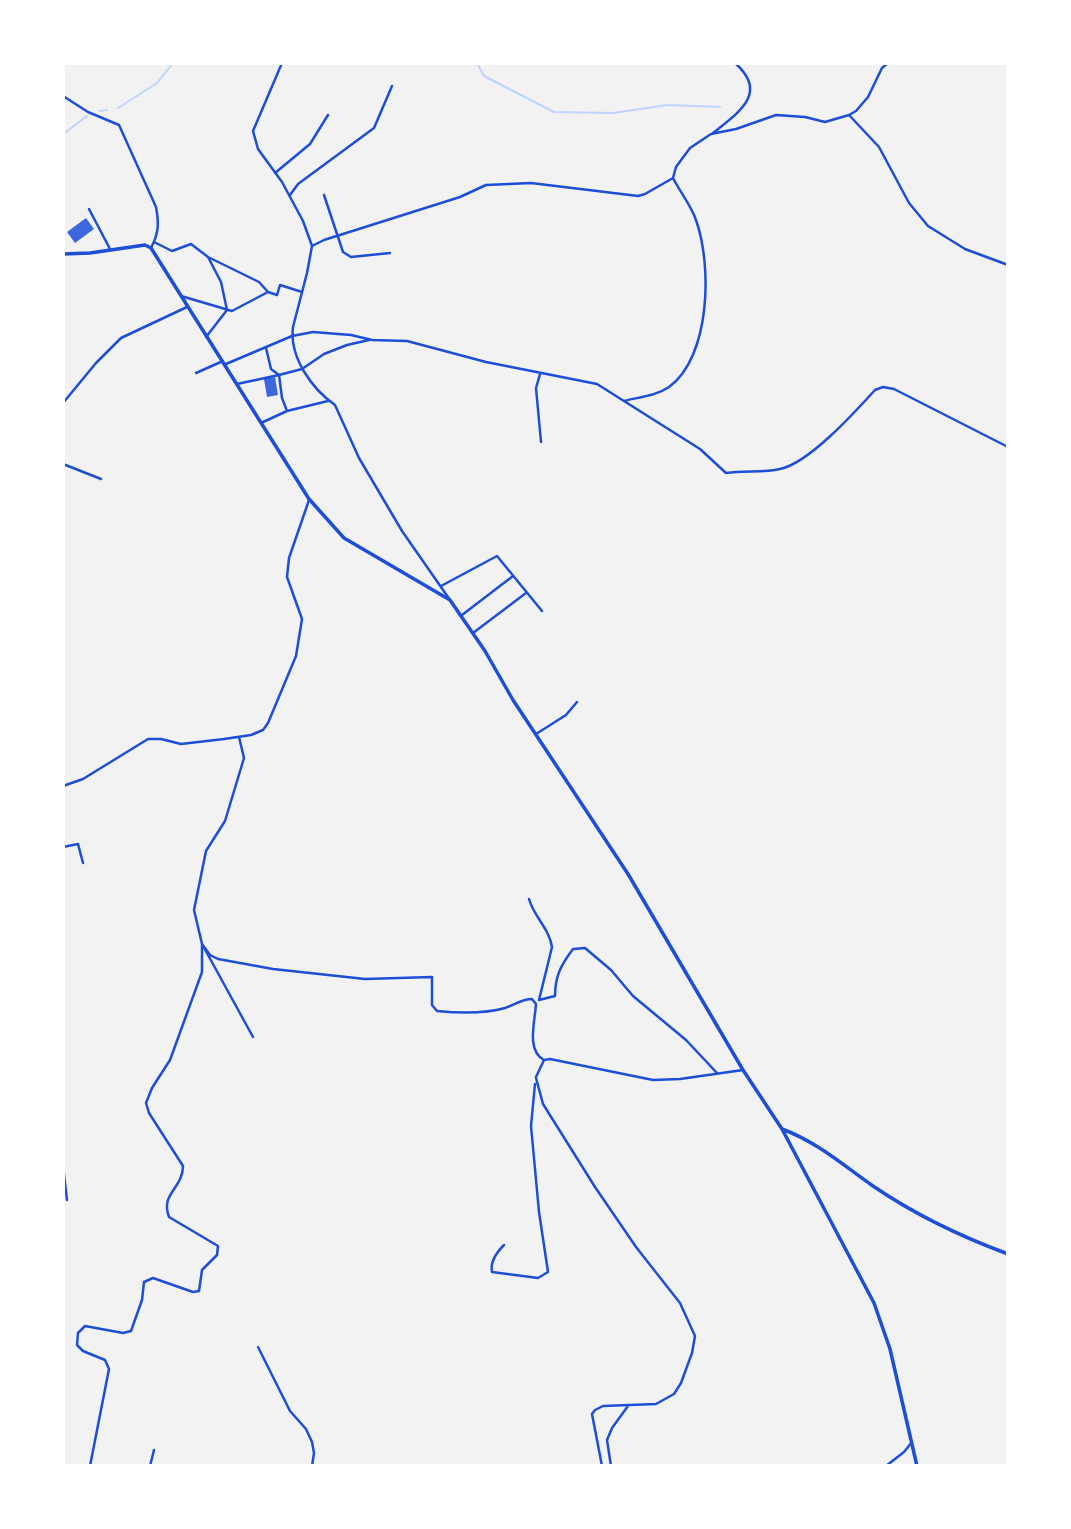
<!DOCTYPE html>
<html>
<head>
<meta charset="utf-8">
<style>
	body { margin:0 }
	#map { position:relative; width:1071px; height:1529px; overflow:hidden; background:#f2f2f2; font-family:"PT Sans",sans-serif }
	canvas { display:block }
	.frame { position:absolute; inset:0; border:65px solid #fff; pointer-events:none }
</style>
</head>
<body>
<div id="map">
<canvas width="1071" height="1529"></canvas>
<div class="frame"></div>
</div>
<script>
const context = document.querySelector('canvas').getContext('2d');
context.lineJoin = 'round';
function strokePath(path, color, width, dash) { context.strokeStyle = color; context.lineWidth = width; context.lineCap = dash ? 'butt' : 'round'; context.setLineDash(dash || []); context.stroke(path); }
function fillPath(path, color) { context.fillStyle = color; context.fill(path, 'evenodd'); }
const stream = new Path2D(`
	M477 63 484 76 554 112 613 113 668 105 720 107
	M118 108 157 83 173 63
	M100 111 107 110
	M63 134 87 116`);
const building = new Path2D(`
	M86 218 94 229 75 243 67 232Z
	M275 377 278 395 267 397 264 379Z`);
const minor = new Path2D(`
	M282 63 253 131 258 149 282 182 303 221 312 246 307 273 293 327C289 357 312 389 335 405L359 458 402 531 450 600
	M63 96 88 112 119 125 156 207C159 223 159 233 151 248
	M849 115 879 147 909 203 928 226 965 249 1008 265
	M713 133C739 112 769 93 735 63
	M275 173 310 144 328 115
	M290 195 298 184 374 128 392 86
	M324 195 343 252 351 257 390 253
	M89 209 110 249
	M154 242 172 251 191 244 208 257 259 282 268 292 277 295 280 285 302 292
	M312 246 324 240 460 197 486 185 531 183 638 196 645 194 673 178
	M181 296 232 311 268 292
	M206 337 227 310 221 282 208 257
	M266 348 271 369 279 375 302 369 324 354 347 345 369 340
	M226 364 292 336 313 332 351 335 372 340 407 341 486 362 597 384 700 449 726 473C744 470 763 473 780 469 809 463 855 412 875 390L883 387 894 389 1008 447
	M196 373 223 361
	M540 374 536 388 541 442
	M237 384 279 375 282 398 287 411
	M624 401C639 397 656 396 669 387 711 356 712 265 696 220 691 205 680 192 673 178L676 167 690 148 711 134 736 129 776 115 805 117 825 122 849 115 856 111 868 97 882 68 888 63
	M63 403 96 363 121 338 187 307
	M261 423 287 411 328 401
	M63 464 101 479
	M441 586 497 556 542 611
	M462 615 513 576
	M473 633 526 593
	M536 734 566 715 577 702
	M63 786 83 779 148 739H161L181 744 224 739 251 735 263 730 268 723 296 656 302 619 287 577 289 558 309 500
	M63 847 78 844 83 863
	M529 899C534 917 549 928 552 947L539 1000
	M539 1000 555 996C555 976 561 965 573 949L585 948 611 970 633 996 686 1040 717 1073
	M253 1037 202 944 210 955 218 959 273 969 365 979 432 977V1005L437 1011C458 1013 484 1014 505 1008 514 1005 522 999 532 999L536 1004C535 1021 526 1051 544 1060
	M536 1077 544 1060 550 1059 653 1080 680 1079 743 1070
	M536 1078 543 1104 595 1187 636 1247 680 1303 695 1336 692 1353 681 1383 674 1394 656 1404 603 1406 595 1410 592 1414 602 1466
	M63 1166 67 1200
	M504 1245C497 1252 490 1262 492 1272L538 1278 548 1272 539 1212 531 1126 535 1084
	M258 1347 290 1411 306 1429 312 1442 314 1453 312 1466
	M90 1466 109 1369 105 1360 83 1351 77 1345 78 1333 85 1326 123 1333 131 1331 142 1300 144 1282 153 1278 193 1292 199 1291 202 1270 217 1255 218 1246 169 1217C160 1193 183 1189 183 1166L149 1113 146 1103 152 1088 170 1060 202 972V944L194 910 206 851 225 821 244 758 239 737
	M150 1466 154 1450
	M611 1466 607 1440 612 1428 628 1406
	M886 1466 904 1452 912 1442`);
const tertiary = new Path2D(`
	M63 254 90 253 145 245 151 248 309 499 344 538 450 600 485 651 513 700 628 874 743 1070 782 1129 874 1303 890 1349 917 1466
	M782 1129C817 1142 843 1165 873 1186 914 1214 962 1237 1008 1254`);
strokePath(stream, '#bfd3fe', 2);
fillPath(building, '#3d67dc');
strokePath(minor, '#1d4ed8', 2.5);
strokePath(tertiary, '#1d4ed8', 3.5);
</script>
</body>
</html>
